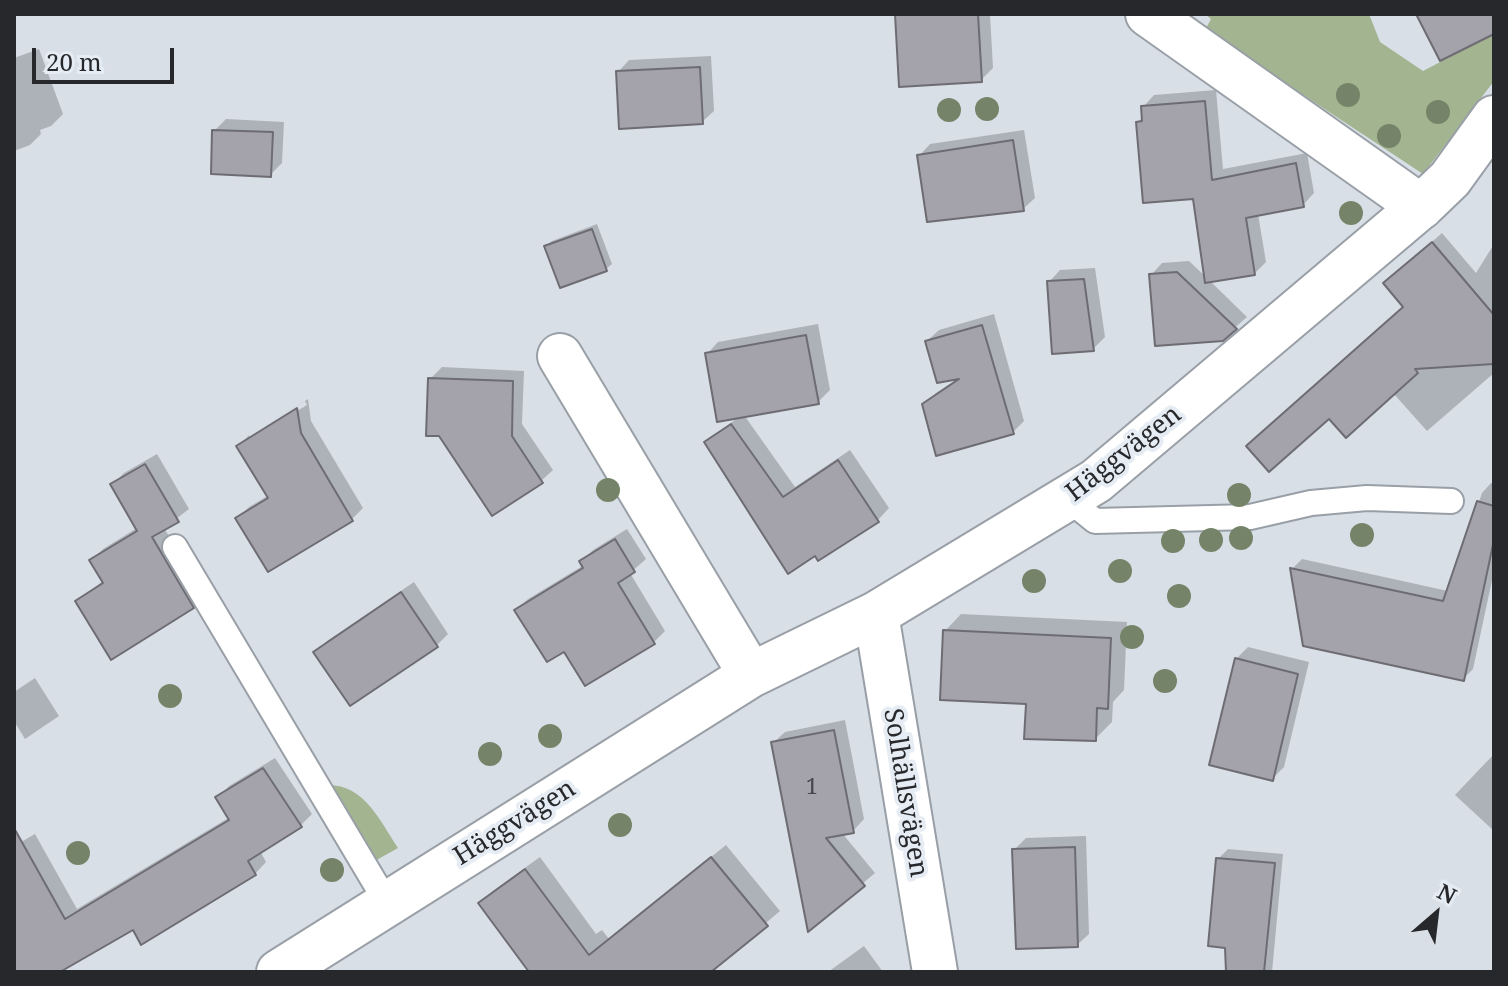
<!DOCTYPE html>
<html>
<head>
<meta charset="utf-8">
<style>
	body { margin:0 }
	#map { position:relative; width:1508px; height:986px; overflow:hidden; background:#d9dfe6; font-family:"Noto Serif",serif }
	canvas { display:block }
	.frame { position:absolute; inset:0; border:16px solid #26282b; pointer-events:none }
	.north { position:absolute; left:1396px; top:874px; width:80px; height:80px; -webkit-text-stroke:6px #e6ecf3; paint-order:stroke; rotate:28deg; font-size:22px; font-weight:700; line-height:32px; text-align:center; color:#26282b }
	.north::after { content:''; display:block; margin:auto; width:28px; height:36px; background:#26282b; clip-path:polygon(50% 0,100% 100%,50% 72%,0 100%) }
	.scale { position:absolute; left:32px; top:48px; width:142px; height:36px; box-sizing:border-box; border:4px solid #26282b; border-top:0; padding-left:10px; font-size:24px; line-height:28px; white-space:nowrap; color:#26282b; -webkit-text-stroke:6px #e6ecf3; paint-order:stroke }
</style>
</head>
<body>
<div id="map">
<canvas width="1508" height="986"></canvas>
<div class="frame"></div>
<div class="north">N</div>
<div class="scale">20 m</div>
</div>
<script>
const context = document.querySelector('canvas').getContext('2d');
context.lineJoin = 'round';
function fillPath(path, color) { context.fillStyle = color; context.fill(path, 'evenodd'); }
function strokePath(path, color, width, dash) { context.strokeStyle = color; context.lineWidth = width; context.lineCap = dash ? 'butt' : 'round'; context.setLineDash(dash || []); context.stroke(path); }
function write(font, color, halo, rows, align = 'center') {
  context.font = font + ' "Noto Serif",serif'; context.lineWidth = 8; context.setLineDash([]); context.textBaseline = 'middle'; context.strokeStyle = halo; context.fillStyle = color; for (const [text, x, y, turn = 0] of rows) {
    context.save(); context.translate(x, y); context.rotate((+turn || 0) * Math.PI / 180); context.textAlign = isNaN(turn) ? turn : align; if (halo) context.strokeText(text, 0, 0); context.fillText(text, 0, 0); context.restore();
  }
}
const green = new Path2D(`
	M1205 14H1369L1380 42 1423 71 1494 34V81L1423 174 1211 34 1204 32 1211 19Z
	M328 785C365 785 380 821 398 848L373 862Z`);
const shadow = new Path2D(`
	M899 14H990L993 68 981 80Z
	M39 49 63 114 51 126 40 130 41 134 30 145 14 151V58Z
	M711 56 714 111 702 122 618 72 629 60Z
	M1216 90 1223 169 1307 153 1314 193 1303 205 1258 214 1266 262 1254 274 1209 280 1247 317 1222 339 1151 275 1162 263 1189 261 1207 278 1195 197 1138 122 1144 116 1143 107 1154 95Z
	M226 119 284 122 282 163 270 175 214 131Z
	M1024 130 1035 198 1023 209 919 156 930 144Z
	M597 224 612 264 606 269 561 286 546 246 552 241Z
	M1442 233 1476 273 1494 244V373L1427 431 1393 393 1405 306 1395 274Z
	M1095 268 1105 337 1093 349 1049 282 1060 270Z
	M994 314 1024 421 1013 432 924 405 936 393 960 377 927 341 939 330Z
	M818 324 830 390 818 402 744 415 795 487 850 450 889 508 878 520 819 559 706 442 740 416 707 354 718 342Z
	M442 367 524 371 522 424 553 470 541 481 430 379Z
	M308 399 311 421 363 508 352 519 237 518 249 507 269 495 239 446 249 435V440L307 405 305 401 250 435Z
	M157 454 189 509 164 528 204 595 193 607 77 601 104 580 92 560 103 549 137 528 112 485 124 473Z
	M1491 483 1494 484V571L1473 669 1463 679 1304 644 1293 568 1302 559 1448 591 1482 493Z
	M627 529 646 559 630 573 665 631 654 642 565 649 516 610 528 599 584 565 582 561 593 550Z
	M414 582 448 634 437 645 350 704 315 652 327 641Z
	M961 614 1127 622 1124 690 1113 702 1112 722 1095 739 1028 702 945 631Z
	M1248 647 1309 662 1284 767 1272 779 1236 659Z
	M35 678 59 716 25 739 14 721V692Z
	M845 720 864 819 853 831 842 833 875 873 809 929 773 743 785 732Z
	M1494 754V831L1455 795Z
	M275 758 312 814 300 826 260 851 266 862 255 874 134 928 56 972H14V846L35 834 77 909 230 817 218 798 229 786Z
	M1086 836 1089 934 1077 945 1014 850 1026 838Z
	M726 845 780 911 708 972H531L480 903 494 890 540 857 596 934 602 930 609 939Z
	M1228 849 1283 854 1272 972H1228L1218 859Z
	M864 946 883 972H828Z`);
const building = new Path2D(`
	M895 14H978L982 82 899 87Z
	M1416 14H1494V34L1440 61Z
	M700 67 703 124 619 129 616 71Z
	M1205 101 1212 180 1296 163 1304 207 1246 218 1255 275 1205 283 1193 199 1143 203 1136 122 1142 121 1141 106Z
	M212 130 273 132 271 177 211 174Z
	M1013 140 1024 211 927 222 917 155Z
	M592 229 607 271 560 288 544 246Z
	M1432 242 1494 315V364L1415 369 1418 373 1346 438 1329 419 1269 472 1246 446 1403 307 1383 283Z
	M1177 272 1237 329 1223 341 1155 346 1149 274Z
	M1084 279 1094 351 1052 354 1047 281Z
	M982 325 1014 434 936 456 922 404 959 379 937 383 925 341Z
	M806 335 819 404 717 422 705 353Z
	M428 378 513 381 512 436 543 483 492 516 439 436H426Z
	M297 408 301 433 353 521 268 572 235 518 268 498 236 446Z
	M731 424 783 497 838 460 879 522 818 561 815 556 788 574 704 442Z
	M145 464 179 522 152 537 194 608 111 660 75 601 103 583 89 560 137 531 110 484Z
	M1477 501 1494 506V540L1464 681 1303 646 1290 568 1443 601Z
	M615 539 635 572 618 583 655 644 585 686 564 652 547 662 514 610 583 568 579 561Z
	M401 592 438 647 350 706 313 652Z
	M943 630 1111 638 1108 709 1097 708 1096 741 1024 739 1026 704 940 700Z
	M1235 658 1298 674 1273 781 1209 765Z
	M834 730 854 833 826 838 865 886 808 932 771 742Z
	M263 768 302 827 248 861 256 875 141 945 133 930 60 972H14V828L65 919 229 820 215 797Z
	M1075 847 1078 947 1016 949 1012 849Z
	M711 857 768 926 711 972H529L478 903 525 869 589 955Z
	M1216 858 1275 863 1264 972H1226L1225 948 1208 946Z`);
const lane = new Path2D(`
	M1068 499 1095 521 1250 517 1311 503 1367 498 1451 501
	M175 547 387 903`);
const street = new Path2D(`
	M1148 14 1421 207
	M560 356 751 675
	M876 614 935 972
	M279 972 751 675 876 614 1096 481 1425 203 1450 179 1494 118`);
const trees = [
	[1348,95],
	[987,109],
	[949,110],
	[1438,112],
	[1389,136],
	[1351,213],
	[608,490],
	[1239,495],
	[1362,535],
	[1241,538],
	[1211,540],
	[1173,541],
	[1120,571],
	[1034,581],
	[1179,596],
	[1132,637],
	[1165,681],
	[170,696],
	[550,736],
	[490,754],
	[620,825],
	[78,853],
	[332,870]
];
const numberNames = [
	["1",812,788]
];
const streetNames = [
	["Häggvägen",1124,454,-38],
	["Solhällsvägen",905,793,81],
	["Häggvägen",515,823,-32]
];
fillPath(green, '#a2b490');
fillPath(shadow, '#0003');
fillPath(building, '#a4a2aa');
strokePath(building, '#6e6c73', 2);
strokePath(lane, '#999fa6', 28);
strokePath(street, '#999fa6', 48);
strokePath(lane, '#fff', 24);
strokePath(street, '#fff', 44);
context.fillStyle = '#758468';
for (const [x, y] of trees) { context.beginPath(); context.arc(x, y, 12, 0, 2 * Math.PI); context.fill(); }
write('22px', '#46464b', null, numberNames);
write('26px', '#26282b', '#e6ecf3', streetNames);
</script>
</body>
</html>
